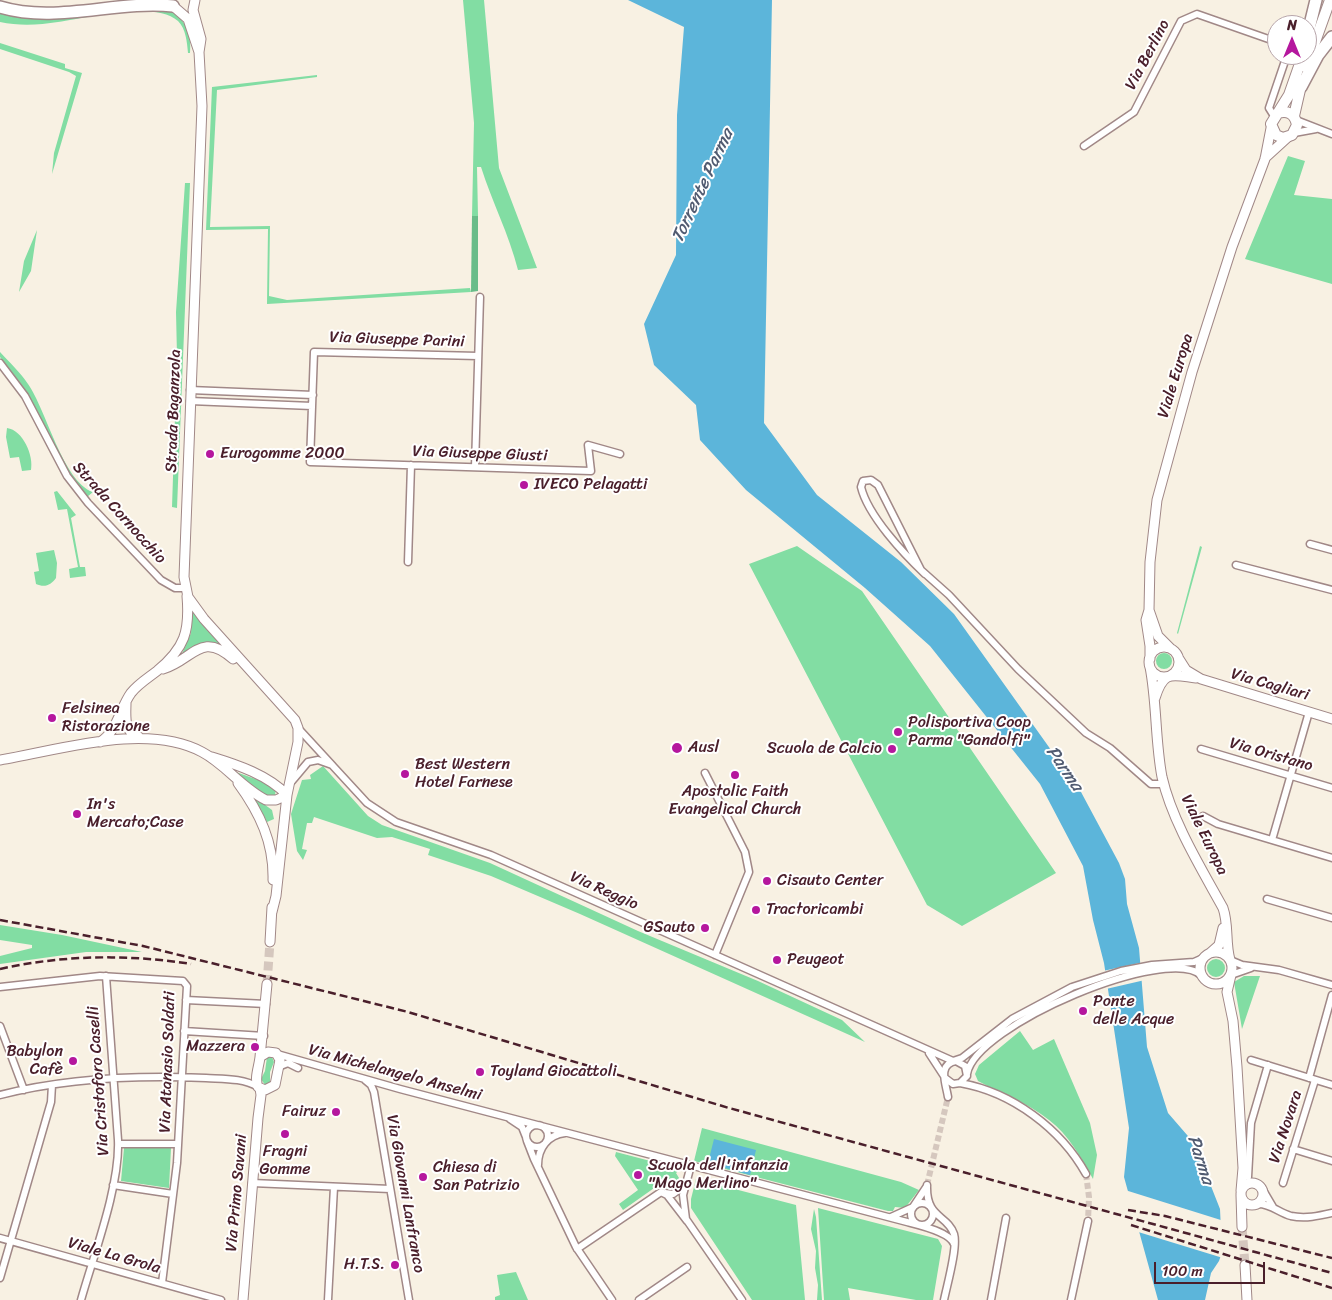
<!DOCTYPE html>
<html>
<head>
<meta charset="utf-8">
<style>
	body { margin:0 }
	#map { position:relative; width:1332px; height:1300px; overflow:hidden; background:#f8f1e3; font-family:Sriracha,sans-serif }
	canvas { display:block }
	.north { position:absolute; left:1267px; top:15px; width:50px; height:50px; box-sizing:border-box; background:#fff; border:1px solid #b7a5aa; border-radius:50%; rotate:0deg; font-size:14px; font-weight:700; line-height:20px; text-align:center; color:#4a1f2b }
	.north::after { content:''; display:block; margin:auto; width:18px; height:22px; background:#b5179e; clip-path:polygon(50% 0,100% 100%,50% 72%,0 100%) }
	.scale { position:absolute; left:1154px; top:1262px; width:111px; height:22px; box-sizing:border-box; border:2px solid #4a1f2b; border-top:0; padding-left:6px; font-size:15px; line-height:18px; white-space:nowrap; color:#4a1f2b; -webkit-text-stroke:4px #fff; paint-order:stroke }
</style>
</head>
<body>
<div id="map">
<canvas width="1332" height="1300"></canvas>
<div class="north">N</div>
<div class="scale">100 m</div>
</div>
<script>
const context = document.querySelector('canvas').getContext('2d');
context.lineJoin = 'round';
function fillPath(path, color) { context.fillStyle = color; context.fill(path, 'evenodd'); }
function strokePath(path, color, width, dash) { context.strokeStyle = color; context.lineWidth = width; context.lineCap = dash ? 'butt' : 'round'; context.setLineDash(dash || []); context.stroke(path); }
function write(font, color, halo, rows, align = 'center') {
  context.font = font + ' Sriracha,sans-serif'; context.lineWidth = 4; context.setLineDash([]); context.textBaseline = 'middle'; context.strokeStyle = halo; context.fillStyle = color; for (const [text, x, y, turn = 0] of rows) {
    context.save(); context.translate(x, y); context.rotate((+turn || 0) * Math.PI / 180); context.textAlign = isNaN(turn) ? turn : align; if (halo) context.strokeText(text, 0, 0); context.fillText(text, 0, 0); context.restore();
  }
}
const green = new Path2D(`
	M463 0H484L499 168 537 268 518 270C509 234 492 202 481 167H477L478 216H472L474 123Z
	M167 9C185 17 192 34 190 53H188C187 42 186 29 178 21 154 0 87 18 58 22 39 25 19 26 0 22V10Z
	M0 43 65 64V68L82 73 52 174 54 153 76 76 69 72 0 49Z
	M317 75V77L217 90 210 227 270 226 269 296 287 300 470 288 471 292 267 304 268 229 206 230 212 87Z
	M1288 156 1305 161 1294 195 1332 199V284L1245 259Z
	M185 183H190L177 508 172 507 177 356 176 312Z
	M37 230 31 271 19 292 24 261Z
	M0 352C9 362 20 372 28 384 46 409 63 482 93 492L87 497 60 459 30 398 0 357Z
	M7 428C23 430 34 456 31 470L22 471 19 457 10 458 6 437Z
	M57 491 76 515 71 518 80 567H85L86 576 70 578 69 569 78 567 67 509 58 510 54 492Z
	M797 546 862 591 1056 873 962 926 927 905 749 564Z
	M1200 546 1202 547 1178 634 1177 633Z
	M54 550 57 563 56 578C51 585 45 588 36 584L34 572 39 571 36 553Z
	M192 609 221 645H196L181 656 191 633Z
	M1156 661a8 8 0 1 1 16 0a8 8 0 1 1-16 0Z
	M323 766 368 816 382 825 490 863 638 931 758 981 842 1020 865 1042 580 914 491 876 428 855 430 849 392 837 377 838 314 817 312 823H307L302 849 307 850 303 860 297 851 291 814 302 780 311 779 310 775Z
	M236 772 272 785 276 789 275 795H264Z
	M253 796 272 810 274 819 267 822Z
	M0 925 62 935 142 952H86L0 964V956L32 948V945L0 940Z
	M1207 968a9 9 0 1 1 18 0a9 9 0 1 1-18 0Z
	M1244 976H1260L1242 1029 1234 982Z
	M1020 1031 1033 1050 1054 1039 1090 1123 1097 1155 1093 1179C1082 1159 1068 1134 1049 1120 1028 1103 1002 1094 978 1081L975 1074 979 1065 991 1055Z
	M267 1057H272L274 1062 270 1072V1082L265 1085 261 1079 265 1071Z
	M702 1128 901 1182 919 1190 905 1208 895 1207 893 1211H888L694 1161Z
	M124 1148H171L169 1188 121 1181Z
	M616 1152 681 1169 676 1173 679 1178V1184L670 1190 661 1185 657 1186 623 1210 619 1204 638 1190 615 1156Z
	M696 1179 796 1205 805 1300H752L691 1208V1199Z
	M818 1208 938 1239 942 1246 933 1300H916L848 1288 850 1300H824Z
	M814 1209 816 1217 822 1300H817L818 1285 815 1268 816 1251 811 1229Z
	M516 1272 528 1300H495V1297L500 1295 497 1275Z`);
const forest = new Path2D(`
	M472 216H478V291L471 292Z`);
const water = new Path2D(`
	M628 0H772L764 423 817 495 901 562 954 614 1081 792 1119 863 1125 879 1127 904 1139 948 1147 1047 1168 1113 1194 1143 1220 1209 1222 1252 1219 1261 1211 1273 1205 1300H1158L1124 1177 1129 1128 1104 963 1093 920 1083 866 1040 784 930 646 865 588 746 490 700 440 696 405 654 365 644 324 676 255 677 115 684 27Z
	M714 1139 756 1150 750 1175 708 1163Z`);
const pier = new Path2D(`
	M1144 962 1145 980 1106 989 1103 971Z
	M1125 1190 1224 1221 1223 1258 1135 1231Z`);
const streetTunnel = new Path2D(`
	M1086 1174 1089 1197 1088 1221
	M927 1185 948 1097`);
const secondaryTunnel = new Path2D(`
	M267 984 270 942
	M1242 1227 1245 1265`);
const street = new Path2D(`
	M1274 116 1269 108 1287 55
	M1296 120 1332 134
	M1294 133 1316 129
	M1084 146 1134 112 1181 21 1197 14 1277 42
	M478 356 314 352 310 462 591 471 588 445 620 454
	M0 363 25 396 67 476 88 503 161 580 175 588H186
	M190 390 313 395
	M190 401 312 406
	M475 467 480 297
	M1310 544 1332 550
	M408 562 411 465
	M1236 565 1332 590
	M925 574C904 554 868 516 861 487L863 481 871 480 878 485 921 570 949 595 1018 669 1086 733 1110 748 1151 784H1164
	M298 728 333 766
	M1201 749 1332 788
	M705 773 745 852 749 872 715 955
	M292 781 308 762 318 760 332 765 367 803 396 822 491 855 953 1061 962 1058 1012 1019 1072 987 1121 971 1152 965 1194 962 1203 958
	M1203 816 1218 824 1332 858
	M1272 840 1309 712
	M1267 899 1332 918
	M1230 960 1242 965 1279 970 1332 985
	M1231 975 1251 968
	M0 987 100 976 183 981 187 986 177 1163 162 1283
	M186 1000 266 1004
	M0 1026 24 1090
	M184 1031 264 1036
	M929 1053 944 1076
	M277 1054 400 1089 907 1222C919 1225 950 1232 954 1244
	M1251 1060 1332 1085
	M278 1067 288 1063 298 1068
	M967 1074C975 1025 1169 943 1202 976
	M945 1078 953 1084 960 1083 967 1076 965 1066 956 1061C937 1064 946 1084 948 1097
	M1309 1078 1332 995
	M365 1080 371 1085 374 1092 409 1300
	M960 1083C1012 1092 1061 1129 1086 1174
	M0 1095C66 1078 138 1075 206 1078 224 1079 243 1078 258 1087
	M510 1119 522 1127 526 1137
	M526 1136a11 11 0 1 1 22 0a11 11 0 1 1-22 0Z
	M527 1141 534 1159 576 1247 612 1300
	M119 1144H178
	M1293 1149 1332 1161
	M538 1165C538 1148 548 1135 565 1133
	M691 1165 683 1195 686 1219 742 1300
	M1248 1177 1251 1123 1268 1065
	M252 1183 390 1189
	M1283 1183 1315 1080
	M113 1185 173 1194
	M927 1185C926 1219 947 1214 954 1234 958 1247 947 1285 944 1300
	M1263 1190 1273 1207
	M665 1193 673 1194 685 1185
	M911 1214a11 11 0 1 1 22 0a11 11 0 1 1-22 0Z
	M1257 1204C1270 1203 1279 1213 1291 1216 1305 1219 1319 1216 1332 1213
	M891 1217 913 1207 927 1186
	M0 1238 221 1300
	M577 1249 661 1192 667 1195 687 1221
	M0 1278 51 1102 52 1085
	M81 1300C94 1254 120 1186 118 1140L106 976
	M328 1300 334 1187
	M639 1300 687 1267
	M991 1300 1006 1218
	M1071 1300 1088 1221`);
const secondary = new Path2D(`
	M195 0 193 10 201 39 199 52 202 106 184 577 188 597 204 619 295 720 298 728V742L287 795 276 896 272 912
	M173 6 188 19 199 52
	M1265 158 1288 137
	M1149 610 1158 636 1170 648
	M1149 662a15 15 0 1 1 30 0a15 15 0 1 1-30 0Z
	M1150 659V646L1146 620 1149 610 1150 562 1157 500 1192 372 1232 247 1265 159 1271 128
	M1179 659 1186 670 1201 679 1332 719
	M1150 667C1157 703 1155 740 1162 777 1172 821 1201 868 1223 908 1229 925 1225 942 1230 960
	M163 669C193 660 201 630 233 659
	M1155 698C1164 670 1171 675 1196 678
	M126 703C126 716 123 732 139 737
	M100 742C117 732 120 708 131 693 138 684 148 678 157 671 185 648 190 631 187 596
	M212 757C238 765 268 775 287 795
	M0 760C60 750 146 722 202 752 225 764 242 788 266 800H276L287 795
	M238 783C260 813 274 843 273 880
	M270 942 272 907
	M1200 968a16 16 0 1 1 32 0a16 16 0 1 1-32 0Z
	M1210 953 1219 945 1223 928
	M1231 975 1227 992 1233 1021 1237 1067 1243 1168 1241 1191
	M268 1052 276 1053 280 1060 275 1085 265 1090 258 1087C254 1078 259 1067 260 1057Z
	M260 1057 267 984
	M1241 1194a11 11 0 1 1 22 0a11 11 0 1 1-22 0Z
	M1241 1195 1242 1227
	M1245 1265 1247 1300
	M243 1300 258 1118 261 1095 260 1088`);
const primary = new Path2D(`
	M1306 67 1330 0
	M1278 113C1288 110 1295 114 1297 125L1292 135 1283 138 1276 135 1271 124 1289 95 1303 55
	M1294 116 1302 81`);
const highway = new Path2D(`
	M0 7C56 24 116 0 173 6
	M1307 37 1316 0
	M1301 87 1318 55 1332 37`);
const rail = new Path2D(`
	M0 920 143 946 408 1012 729 1108 1332 1273
	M0 969C62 955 128 954 191 964
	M1128 1210 1165 1216 1332 1258
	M1131 1225 1332 1288`);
const markers = [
	[210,454,5,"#b5179e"],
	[524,485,5,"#b5179e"],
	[52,718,5,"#b5179e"],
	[898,732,5,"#b5179e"],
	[677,748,6,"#b5179e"],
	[892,749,5,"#b5179e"],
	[405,774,5,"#b5179e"],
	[735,775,5,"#b5179e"],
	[77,814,5,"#b5179e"],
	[767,881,5,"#b5179e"],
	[756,910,5,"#b5179e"],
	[705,928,5,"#b5179e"],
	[777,960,5,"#b5179e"],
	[1083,1011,5,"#b5179e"],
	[255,1047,5,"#b5179e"],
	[73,1061,5,"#b5179e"],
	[480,1072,5,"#b5179e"],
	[336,1112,5,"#b5179e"],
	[285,1134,5,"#b5179e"],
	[638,1175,5,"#b5179e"],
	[423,1177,5,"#b5179e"],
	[395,1265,5,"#b5179e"]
];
const streetNames = [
	["Via Berlino",1148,55,-62],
	["Via Giuseppe Parini",397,340,2],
	["Viale Europa",1176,376,-73],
	["Strada Baganzola",174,411,-88],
	["Via Giuseppe Giusti",480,454,2],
	["Strada Cornocchio",119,513,48],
	["Via Cagliari",1270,685,16],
	["Via Oristano",1271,755,16],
	["Viale Europa",1204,835,64],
	["Via Reggio",604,891,24],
	["Via Atanasio Soldati",168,1062,-88],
	["Via Michelangelo Anselmi",395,1073,15],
	["Via Cristoforo Caselli",99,1081,-94],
	["Via Novara",1286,1127,-72],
	["Via Primo Savani",237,1193,-85],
	["Via Giovanni Lanfranco",405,1194,80],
	["Viale La Grola",114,1256,16]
];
const poiNames = [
	["Eurogomme 2000",220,454],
	["IVECO Pelagatti",534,485],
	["Felsinea",62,709],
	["Ristorazione",62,727],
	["Polisportiva Coop",908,723],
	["Parma \"Gandolfi\"",908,741],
	["Ausl",688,748],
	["Scuola de Calcio",882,749,"right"],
	["Best Western",415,765],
	["Hotel Farnese",415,783],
	["Apostolic Faith",735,792,"center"],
	["Evangelical Church",735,810,"center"],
	["In's",87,805],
	["Mercato;Case",87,823],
	["Cisauto Center",777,881],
	["Tractoricambi",766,910],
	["GSauto",695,928,"right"],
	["Peugeot",787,960],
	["Ponte",1093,1002],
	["delle Acque",1093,1020],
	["Mazzera",245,1047,"right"],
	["Babylon",63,1052,"right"],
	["Cafè",63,1070,"right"],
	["Toyland Giocattoli",490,1072],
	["Fairuz",326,1112,"right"],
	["Fragni",285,1152,"center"],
	["Gomme",285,1170,"center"],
	["Scuola dell'infanzia",648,1166],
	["\"Mago Merlino\"",648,1184],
	["Chiesa di",433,1168],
	["San Patrizio",433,1186],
	["H.T.S.",385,1265,"right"]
];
const waterNames = [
	["Torrente Parma",703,186,-65],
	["Parma",1064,769,55],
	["Parma",1200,1160,72]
];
fillPath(green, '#82dda3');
fillPath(forest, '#69bc89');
fillPath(water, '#5cb5da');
fillPath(pier, '#f8f1e3');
strokePath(streetTunnel, '#d5c7be', 6, [6, 3]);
strokePath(secondaryTunnel, '#d5c7be', 9, [9, 4.5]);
strokePath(street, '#a18887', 9);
strokePath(secondary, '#a18887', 11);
strokePath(primary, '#a18887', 12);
strokePath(highway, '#a18887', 14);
strokePath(street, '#fff', 6);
strokePath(secondary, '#fff', 9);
strokePath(primary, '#fff', 10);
strokePath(highway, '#fff', 11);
strokePath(rail, '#4a1f2b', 2.5, [8, 4]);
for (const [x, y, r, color] of markers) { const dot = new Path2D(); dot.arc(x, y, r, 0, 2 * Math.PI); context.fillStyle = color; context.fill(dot); strokePath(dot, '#fff', 2); }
write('16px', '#4a1f2b', '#fff', streetNames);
write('16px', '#4a1f2b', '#fff', poiNames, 'left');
write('italic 18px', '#515b71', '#fff', waterNames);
</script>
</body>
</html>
